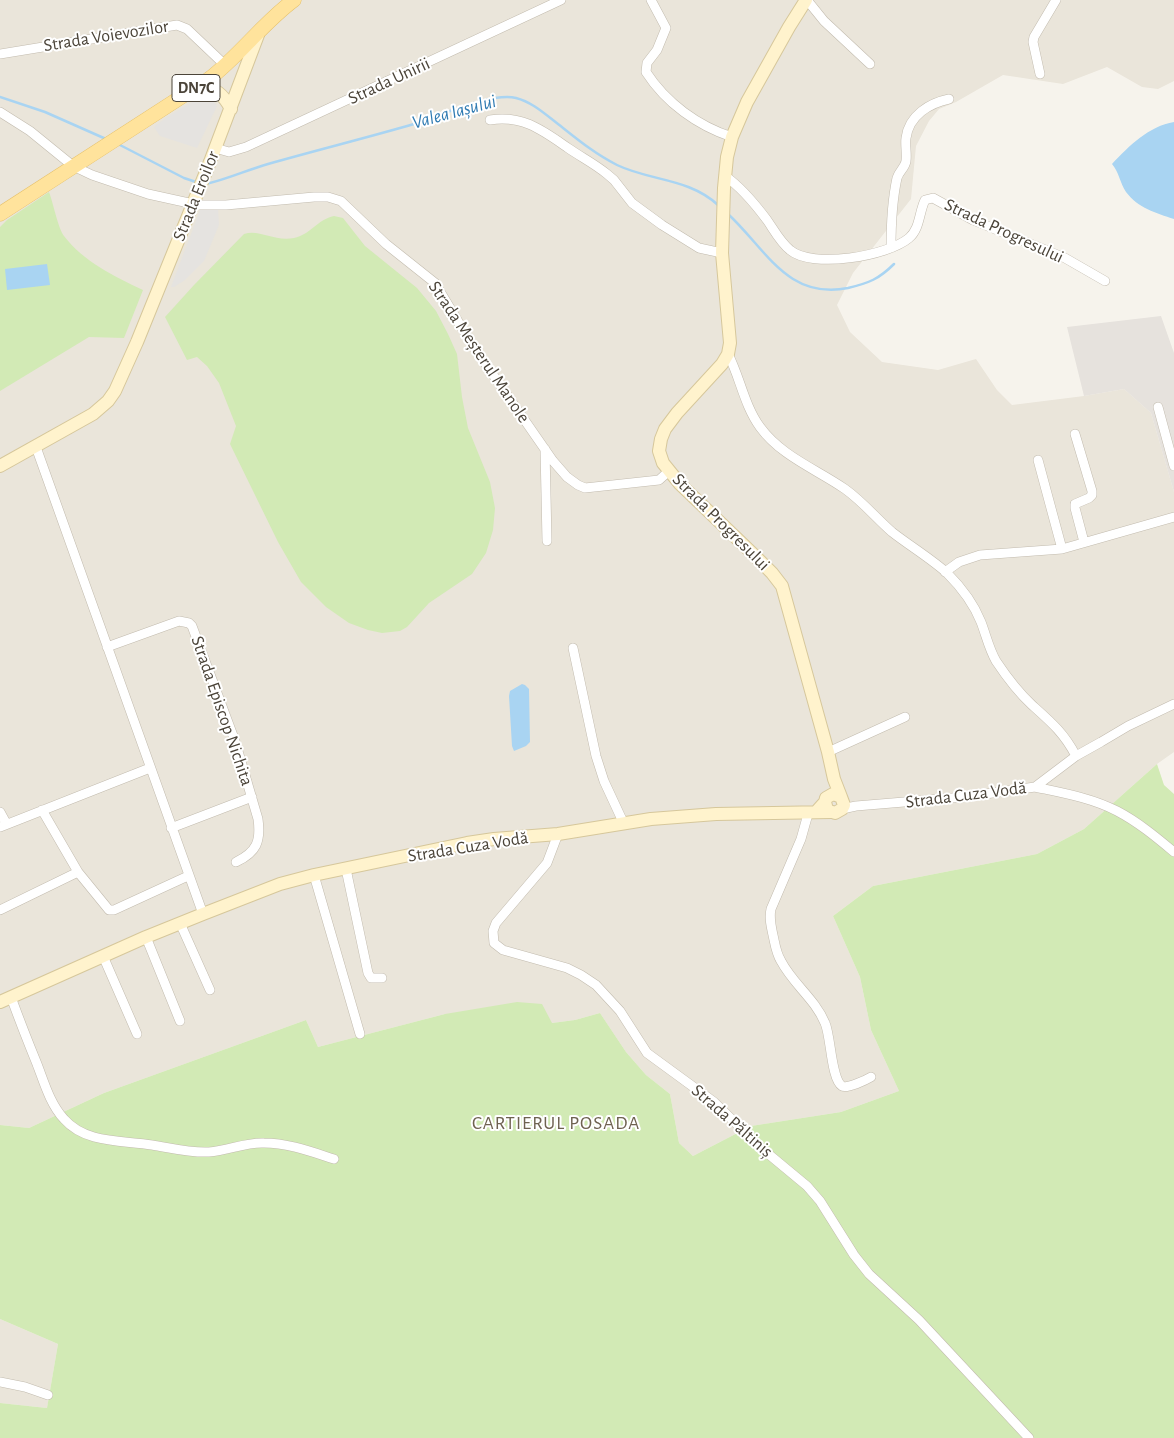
<!DOCTYPE html>
<html>
<head>
<meta charset="utf-8">
<style>
	body { margin:0 }
	canvas { display:block; background:#f6f3ec }
</style>
</head>
<body>
<canvas width="1174" height="1438"></canvas>
<script>
const context = document.querySelector('canvas').getContext('2d');
context.lineJoin = 'round';
function fillPath(path, color) { context.fillStyle = color; context.fill(path, 'evenodd'); }
function strokePath(path, color, width, dash) { context.strokeStyle = color; context.lineWidth = width; context.lineCap = dash ? 'butt' : 'round'; context.setLineDash(dash || []); context.stroke(path); }
function write(font, color, halo, rows, align = 'center') {
  context.font = font + ' "Alegreya Sans",sans-serif'; context.lineWidth = 4; context.setLineDash([]); context.textBaseline = 'middle'; context.strokeStyle = halo; context.fillStyle = color; for (const [text, x, y, turn = 0] of rows) {
    context.save(); context.translate(x, y); context.rotate((+turn || 0) * Math.PI / 180); context.textAlign = isNaN(turn) ? turn : align; if (halo) context.strokeText(text, 0, 0); context.fillText(text, 0, 0); context.restore();
  }
}
const residential = new Path2D(`
	M0 0H1174V81L1158 89 1142 87 1107 67 1063 84 1003 75 956 102 939 109 929 121 916 146 911 199 853 273 837 305 850 332 882 362 938 370 976 359 997 390 1012 405 1084 396 1124 389 1151 413 1174 492V752L1157 764 1084 829 1037 854 873 886 833 916 860 977 871 1030 899 1091 841 1112 751 1126 693 1156 679 1143 670 1094 646 1075 626 1052 600 1013 575 1020 552 1023 445 1014 318 1047 306 1020 104 1093 29 1128 0 1125Z
	M0 1319 58 1344 47 1408 0 1403Z`);
const industrial = new Path2D(`
	M1161 316 1174 353V492L1151 413 1124 389 1084 396 1067 327Z`);
const green = new Path2D(`
	M49 192C53 202 58 228 64 236 83 261 115 277 143 290L124 338 89 337 0 391V227L7 220Z
	M334 216 343 218 365 246 417 288 436 311 448 334 457 354 462 397 468 428 490 482 495 508 493 530 486 553 472 574 429 603 407 627 400 631 382 633 368 630 349 623 326 607 301 582 278 542 230 444 236 426 219 383 207 366 197 357 187 360 165 317 194 285 244 234C260 229 274 242 294 238 310 235 318 219 334 216Z
	M1157 764 1164 785 1174 794V1438H0V1403L47 1408 58 1344 0 1319V1125L29 1128 104 1093 306 1020 318 1047 445 1014 517 1002 542 1004 552 1023 575 1020 600 1013 626 1052 646 1075 670 1094 679 1143 693 1156 751 1126 841 1112 899 1091 871 1030 860 977 833 916 873 886 1037 854 1084 829Z`);
const parking = new Path2D(`
	M207 93 217 106 197 148 160 136 154 127 167 117Z
	M218 208 219 225 204 261 185 280 174 287H171L200 210Z`);
const water = new Path2D(`
	M1174 122V219C1156 213 1138 208 1126 192 1120 183 1119 172 1112 164 1129 146 1149 126 1174 122Z
	M47 264 50 285 7 290 5 269Z
	M522 684 525 685 529 689 530 742 526 746 514 751 512 746 509 696 510 691Z`);
const stream = new Path2D(`
	M0 97 45 112 106 139
	M118 144 184 178 199 183
	M206 184C228 179 247 170 268 164 317 150 366 138 414 124 440 116 491 92 516 98 532 102 545 114 558 124 577 139 595 154 617 165 650 181 689 178 718 205
	M728 214C766 249 787 300 848 288 869 283 879 279 894 264`);
const street = new Path2D(`
	M651 0 666 28 657 50 647 63 646 72C666 103 698 126 732 137
	M807 0 824 21 870 64
	M0 54 177 25 187 29 226 66
	M1040 74 1033 42 1034 37 1056 0
	M0 112 30 131 73 166 92 175 148 194 198 205H226L314 197H328L341 201 386 244 435 283 471 343 553 461 567 477 578 485 585 488 659 480 669 471
	M490 120C523 115 542 130 568 148 581 157 595 164 607 174L614 180 632 203 662 225 699 248 722 253
	M215 148 229 152 246 147 561 0
	M725 176C741 187 755 204 767 220 774 230 780 242 790 250 812 269 888 256 909 238 920 229 919 212 925 200L933 198 973 220 1065 258 1105 281
	M891 248C891 224 892 201 897 178 899 171 905 168 906 161 907 154 905 145 906 138 909 115 930 103 949 99
	M728 354C740 377 744 405 760 427 781 456 816 469 845 489 862 501 876 518 892 532 910 546 930 558 947 573 962 588 973 602 981 622 986 635 989 649 996 661 1006 676 1019 693 1032 705 1051 722 1064 733 1076 756
	M1158 407 1174 466
	M1075 434 1092 491V495L1089 498 1075 504V508L1084 542
	M36 447 203 914
	M545 449 547 541
	M1038 460 1062 549
	M945 572 959 562 980 555 1062 549 1174 517
	M107 647 179 621 189 623 192 626 235 741 258 819C261 841 257 852 236 862
	M573 648 596 756 604 781 624 824
	M828 752 905 717
	M1035 787C1063 793 1092 798 1117 811 1138 822 1156 837 1174 852
	M842 809 856 806 964 797 1035 787 1076 756 1101 742 1128 726 1174 704
	M42 810 78 872 109 910H114L188 876
	M0 812 6 823
	M808 814 801 839 771 909C769 918 771 926 773 935 775 944 776 953 781 961 793 984 815 999 825 1023 831 1036 831 1079 842 1086 847 1089 866 1080 871 1077
	M0 827 150 768
	M171 828 252 797
	M558 834 547 863 496 923 493 931 494 943 503 950 567 968 581 975 596 985 620 1011 647 1053 714 1102 760 1147 807 1186 820 1201 854 1255 869 1274 919 1320 1029 1438
	M346 869 368 973 371 978H382
	M314 875 360 1034
	M0 910 78 872
	M180 923 210 990
	M146 937 180 1021
	M103 956 137 1034
	M11 997C19 1019 28 1042 37 1064 44 1082 50 1104 64 1119 86 1144 122 1140 152 1145 171 1148 190 1153 209 1152 228 1151 245 1142 264 1143 288 1143 312 1152 334 1159
	M0 1382 25 1387 48 1395`);
const secondary = new Path2D(`
	M806 0 789 27 747 102 732 137 727 157 724 188 722 253 730 343 728 354 722 364 677 413 665 429 661 439 659 451 663 463 680 484 754 555 772 573 782 586 828 752 834 779 841 797
	M199 86C215 87 224 95 231 109
	M0 466 93 414 108 401 115 391 137 342 210 162 258 35
	M816 812 825 802 826 798 833 794 841 797 844 805 842 809 835 813 827 810 825 802
	M0 1002 146 937 203 914 280 884 314 875 467 843 494 839 558 834 651 819 716 814 831 812`);
const primary = new Path2D(`
	M0 214 209 79C240 55 263 23 294 0`);
const shields = [
	[196,88,48]
];
const shieldNames = [
	["DN7C",196,88]
];
const streetNames = [
	["Strada Voievozilor",106,36,-9],
	["Strada Unirii",389,81,-25],
	["Strada Eroilor",196,196,-68],
	["Strada Progresului",1004,231,25],
	["Strada Meșterul Manole",479,352,56],
	["Strada Progresului",721,522,45],
	["Strada Episcop Nichita",222,711,71],
	["Strada Cuza Vodă",966,795,-7],
	["Strada Cuza Vodă",468,847,-9],
	["Strada Păltiniș",732,1121,41]
];
const waterNames = [
	["Valea Iașului",454,112,-15]
];
const neighbourhoodNames = [
	["CARTIERUL POSADA",556,1123]
];
fillPath(residential, '#eae5da');
fillPath(industrial, '#e6e2dd');
fillPath(green, '#d2eab5');
fillPath(parking, '#e5e3e0');
fillPath(water, '#a9d4f2');
strokePath(stream, '#a9d4f2', 2.5);
strokePath(street, '#c2bbae', 10);
strokePath(secondary, '#d6c79b', 14);
strokePath(primary, '#e6c16a', 15);
strokePath(street, '#fff', 9);
strokePath(secondary, '#fff3cd', 12);
strokePath(primary, '#ffe39c', 14);
for (const [x, y, w] of shields) { const box = new Path2D(); box.roundRect(x - w / 2, y - 13.5, w, 27, 4); context.fillStyle = '#fff'; context.fill(box); strokePath(box, '#4b4439', 1); }
write('bold 16px', '#4b4439', null, shieldNames);
write('18px', '#4b4439', '#fff', streetNames);
write('italic 19px', '#2e7ab2', '#fff', waterNames);
context.letterSpacing = '1px';
write('19px', '#6e6250', '#fff', neighbourhoodNames);
context.letterSpacing = '0px';
</script>
</body>
</html>
